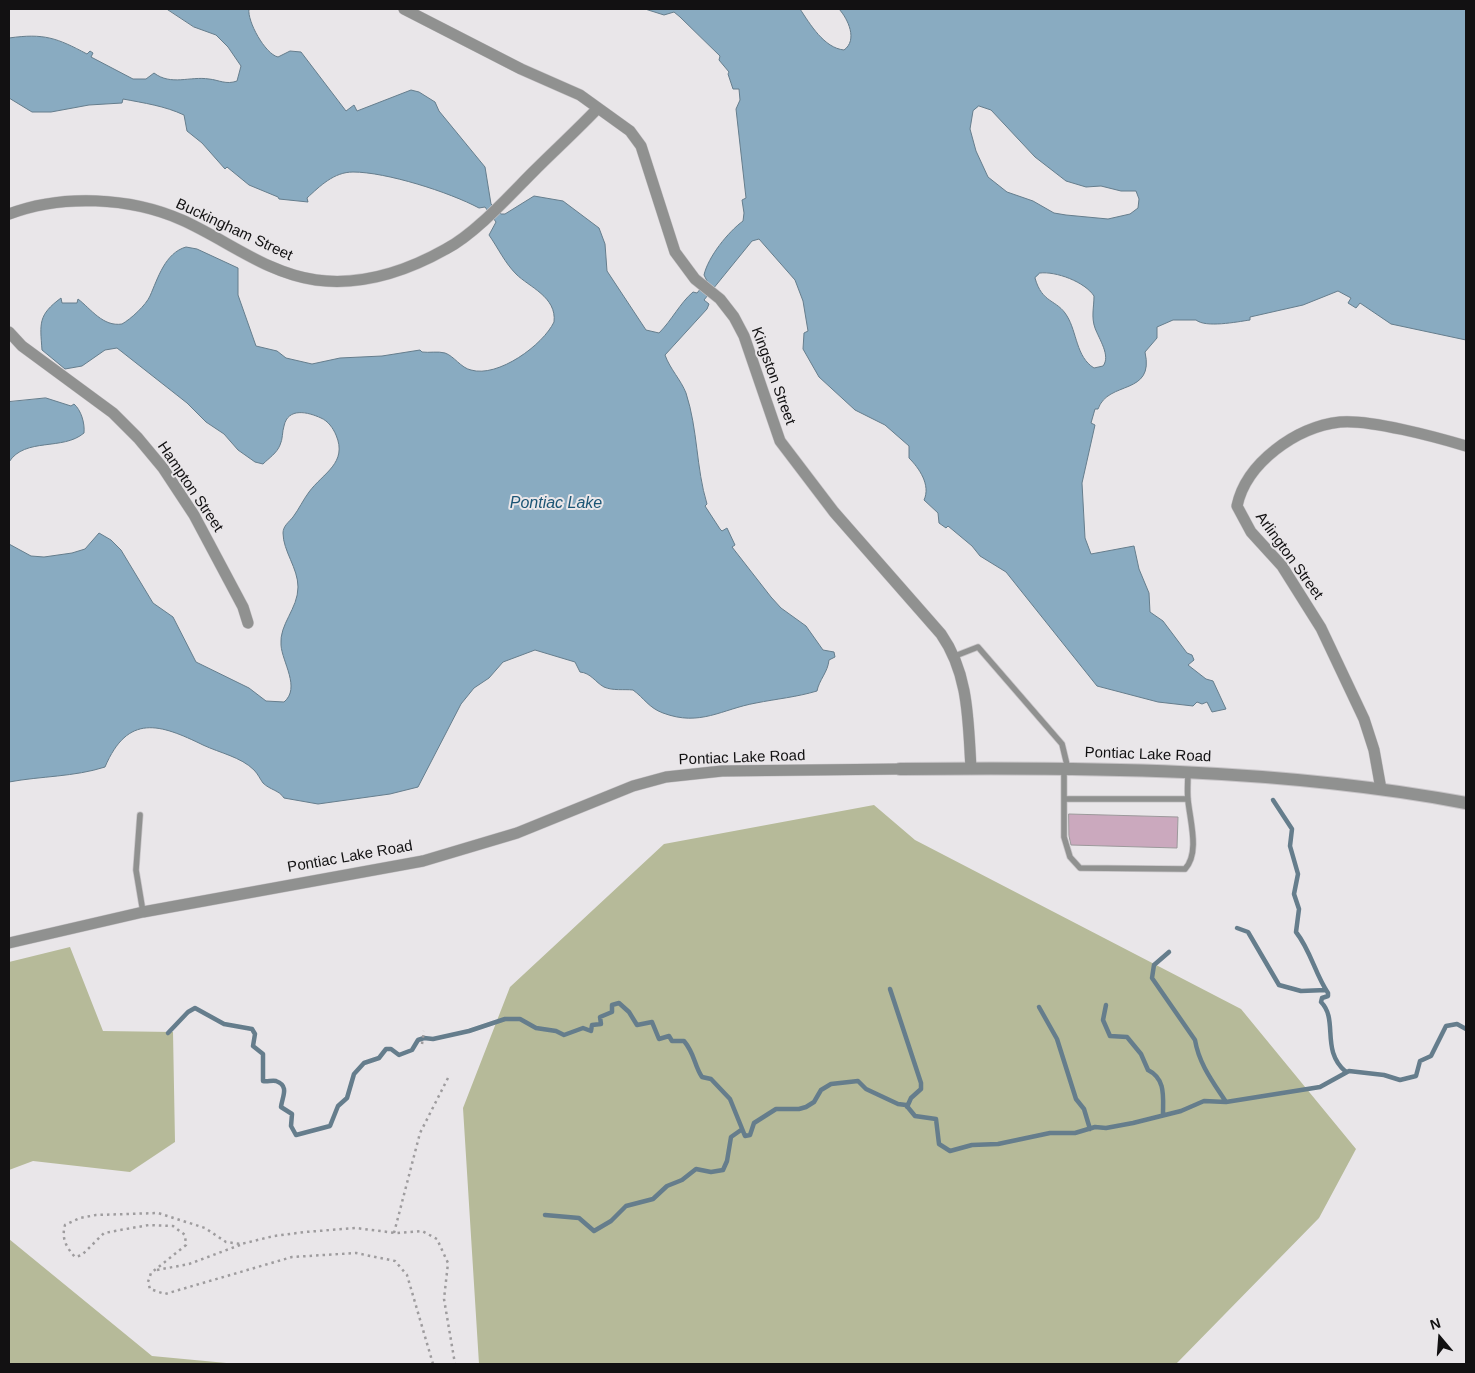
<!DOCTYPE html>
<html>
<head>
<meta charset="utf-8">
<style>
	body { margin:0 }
	#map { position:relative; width:1475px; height:1373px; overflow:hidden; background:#e9e6e9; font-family:Arial,sans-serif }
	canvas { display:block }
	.frame { position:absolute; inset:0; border:10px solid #121112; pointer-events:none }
	.north { position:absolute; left:1415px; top:1313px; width:50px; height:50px; -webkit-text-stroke:4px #e9e6e9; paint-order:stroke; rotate:342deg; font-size:14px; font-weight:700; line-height:20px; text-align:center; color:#121112 }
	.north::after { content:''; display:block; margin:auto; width:18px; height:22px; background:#121112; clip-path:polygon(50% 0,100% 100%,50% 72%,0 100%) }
</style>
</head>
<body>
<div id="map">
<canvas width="1475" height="1373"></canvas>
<div class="frame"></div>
<div class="north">N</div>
</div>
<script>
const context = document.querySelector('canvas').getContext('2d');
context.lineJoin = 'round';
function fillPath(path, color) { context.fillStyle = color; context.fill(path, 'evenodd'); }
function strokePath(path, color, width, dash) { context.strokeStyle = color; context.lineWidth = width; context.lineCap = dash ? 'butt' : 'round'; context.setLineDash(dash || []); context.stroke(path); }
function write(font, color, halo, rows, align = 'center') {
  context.font = font + ' Arial,sans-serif'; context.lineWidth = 4; context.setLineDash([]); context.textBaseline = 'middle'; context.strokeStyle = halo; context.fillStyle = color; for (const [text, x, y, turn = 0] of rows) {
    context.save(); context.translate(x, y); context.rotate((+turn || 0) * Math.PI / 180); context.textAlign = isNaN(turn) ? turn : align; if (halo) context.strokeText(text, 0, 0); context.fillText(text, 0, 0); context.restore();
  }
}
const green = new Path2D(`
	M874 805 915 840 1241 1009 1356 1149 1319 1218 1176 1364H479L463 1108 510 987 664 844Z
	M70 947 103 1031 173 1032 175 1142 130 1172 33 1161 9 1170V962Z
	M9 1239 152 1356 237 1364H9Z`);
const water = new Path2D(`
	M167 9H249C247 21 265 54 278 57L290 51 301 52 346 111 354 105 357 111 411 90 419 92 435 102 439 111 485 167 491 204 501 214H505L534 196 563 201 599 228 605 244 607 271 646 330 659 333C672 320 680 303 693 292L697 293 707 281 704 275C708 257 728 232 743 221L744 213 742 200 746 198 736 109 740 100 739 89H733L728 74 729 72 719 60 720 56 680 17 674 12 664 15 645 9H800C810 24 824 48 844 50 858 40 848 19 839 9H1466V340L1391 324 1360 303 1356 308 1348 303 1351 298 1338 291 1303 305 1250 317V320C1236 322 1206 328 1196 320H1173L1157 327V338L1145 352C1155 396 1108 380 1098 409H1095L1091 423 1095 425 1082 483 1085 538 1091 554 1134 546 1139 569 1149 593 1150 612 1163 621 1187 653 1192 655 1194 660 1188 665 1206 679 1213 681 1226 709 1212 712 1207 702 1202 704 1197 702 1193 706 1158 702 1097 686 1006 572 980 556 972 546 948 526 946 528 939 523 938 513 924 500C931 485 919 468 909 458V446L885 425 855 410 819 377 803 349 804 333 808 331 803 301 795 280 759 239 752 241 704 300 709 304 707 309 665 355C670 369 681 380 686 393 698 430 696 468 707 504L705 506 720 529 722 531 727 528 735 545 732 547 771 597 781 608 806 626 823 650 834 652 835 657 829 660C828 672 819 680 817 691 797 697 776 699 756 703 722 709 700 727 663 713 649 708 644 698 633 690 624 689 613 691 604 687 595 682 591 673 580 672L575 662 535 650 503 662 489 678 474 688 461 704 418 787 390 794 318 804 284 798C279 790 270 790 263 783 260 779 258 774 254 770 241 757 220 753 203 745 160 724 128 713 105 767 74 777 41 776 9 782V544L31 556 44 557 72 553 85 549 99 533 111 540 121 550 153 603 173 617 196 662 249 688 266 701 284 702C301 688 282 662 281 645 279 624 298 609 298 587 298 568 283 551 283 533 283 526 289 522 293 517 299 509 303 500 309 492 323 473 348 463 336 435 333 428 328 421 321 418 308 412 288 407 284 426 282 432 283 439 280 445 277 453 269 458 263 464L255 462 238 450 224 434 206 422 187 403 117 348 105 350 82 366 65 369 42 350C40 323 38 315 61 298L62 303H77L78 299C91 309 103 327 122 324 131 319 146 305 150 296 158 278 165 253 186 247L197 249 238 268V295L256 346 277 351 286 358 312 364 340 358 382 356 420 350 422 352C429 353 438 351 445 353 454 356 461 368 471 370 498 378 543 345 554 322 557 297 529 287 516 274 505 263 498 248 489 235L496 222 485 207 479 208C449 192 386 172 353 172 334 172 320 186 307 198L308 202 279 199 278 197 249 185 227 167 225 169 202 143 187 131 184 115C165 106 144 103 123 99L122 103 89 105 51 112H32L9 98V38C44 33 57 38 87 54L90 51 93 53 91 57 133 79H146L154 73C171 86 190 76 209 79 219 80 226 85 237 81L241 66 228 47 216 35 194 27ZM979 106 991 110 1035 157 1066 181 1086 187 1101 186 1121 191H1136L1139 199 1138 208 1130 214 1108 219 1066 215 1054 213 1033 201 1007 192 988 177 976 151 970 129 973 111ZM1040 273C1056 271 1085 282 1094 296 1094 307 1091 317 1095 328 1099 339 1111 356 1103 366L1094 368C1076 357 1077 332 1067 316 1057 299 1042 304 1035 278Z
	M46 398 71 406 74 404C81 410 85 423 84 433 63 451 25 437 9 462V402Z`);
const stream = new Path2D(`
	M1273 800 1292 829 1290 846 1298 874 1294 894 1299 909 1296 932C1311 951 1315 974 1328 993V996L1322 998 1321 1002C1339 1020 1320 1050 1346 1072
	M1237 928 1248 932 1279 985 1301 991 1326 990
	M1169 952 1154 965 1152 978 1195 1040C1199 1064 1213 1082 1226 1102
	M890 989 921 1083V1089L911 1098 907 1107
	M1106 1005 1103 1020 1110 1036 1127 1037 1141 1054 1148 1070C1166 1079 1163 1097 1163 1114
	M1039 1007 1057 1039 1076 1099 1084 1109 1090 1129
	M168 1033 188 1012 195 1008 224 1024 252 1029 255 1034 253 1046 263 1054V1081C267 1082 272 1080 276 1081 290 1086 282 1097 281 1107L292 1114 291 1126 296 1135 330 1126 338 1106 347 1098 354 1074 364 1063 379 1058 386 1049H391L399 1055 412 1050 418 1040 424 1038 433 1039 469 1031 505 1019H520L536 1028 556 1031 564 1035 583 1028 591 1031 592 1025 601 1024 600 1017 612 1012V1005L619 1003 629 1012 637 1025 652 1022 659 1039 669 1036 672 1041H684C695 1054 694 1065 702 1077L711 1079 730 1099 745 1136 750 1135 754 1123 776 1109H799L806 1107 814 1102 821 1090 831 1084 858 1081 866 1089 898 1104 906 1105 915 1116 936 1119 939 1144 950 1151 972 1145 998 1144 1050 1133H1075L1095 1127 1106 1128 1133 1123 1181 1111 1204 1101 1226 1102 1320 1087 1349 1071 1384 1075 1400 1080 1416 1076 1420 1061 1431 1056 1446 1026 1457 1024 1466 1029
	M545 1215 579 1218 594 1231 611 1221 626 1206 653 1199 667 1186 682 1180 696 1169 711 1172 723 1170 727 1161 731 1137 741 1130`);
const building = new Path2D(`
	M1069 814 1178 817 1177 848 1071 845 1069 836Z`);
const path = new Path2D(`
	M422 1044 424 1031
	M394 1233 420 1133 448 1078
	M157 1270 189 1264 240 1245
	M433 1364 407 1275 395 1261 356 1253 292 1257 165 1294 150 1289 148 1282 151 1273 186 1245 185 1235 173 1226 149 1225 126 1229 104 1233 82 1255 75 1257C67 1248 61 1239 65 1225L80 1218 96 1215 158 1213 205 1228 226 1242 241 1244 274 1236 305 1232 356 1228 396 1233 422 1231 437 1239 448 1263 444 1299 455 1364`);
const service = new Path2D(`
	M955 656 978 647 1062 744 1068 769
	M1064 769V837L1070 857 1080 868 1185 869C1200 853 1190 821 1188 800 1187 791 1188 781 1188 772
	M1064 799H1188
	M140 815 136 870 143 912`);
const minor = new Path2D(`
	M404 9 521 69 580 95 630 131 641 146 675 252 695 279 720 299 734 317 744 336 780 441 834 512 941 634C969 674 968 721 971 768
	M9 214C62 194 130 197 182 220 227 240 266 273 316 280 361 286 407 271 446 249 475 234 510 195 533 172 555 150 577 130 598 108
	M9 332 22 346 113 413 138 438 163 468 194 515 243 607 248 623
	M1381 789 1374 750 1364 719 1321 628 1282 566 1251 532 1237 506C1246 463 1296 427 1340 422 1369 419 1436 437 1466 446
	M9 943 143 912 423 861 517 833 633 786 666 777 722 771 900 769`);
const tertiary = new Path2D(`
	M900 769C1089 767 1280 768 1466 803`);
const streetNames = [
	["Buckingham Street",234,230,25],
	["Kingston Street",773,376,70],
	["Hampton Street",190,487,56],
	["Arlington Street",1289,556,54],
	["Pontiac Lake Road",1148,755,2],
	["Pontiac Lake Road",742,758,-2],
	["Pontiac Lake Road",350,857,-10]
];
const waterNames = [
	["Pontiac Lake",556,504]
];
fillPath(green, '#b6ba99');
fillPath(water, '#89abc1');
strokePath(water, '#657d8c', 1);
strokePath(stream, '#657d8c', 4.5);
fillPath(building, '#cba9be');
strokePath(building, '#9c999b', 1);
strokePath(service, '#c7c4c7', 7);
strokePath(minor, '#c7c4c7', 12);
strokePath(tertiary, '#c7c4c7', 14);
strokePath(path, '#9e9c9e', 2.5, [2.5, 4]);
strokePath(service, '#909190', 5.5);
strokePath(minor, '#909190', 11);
strokePath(tertiary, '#909190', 12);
write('15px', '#121112', '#e9e6e9', streetNames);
write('italic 16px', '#1b5575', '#e9e6e9', waterNames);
</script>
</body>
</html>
